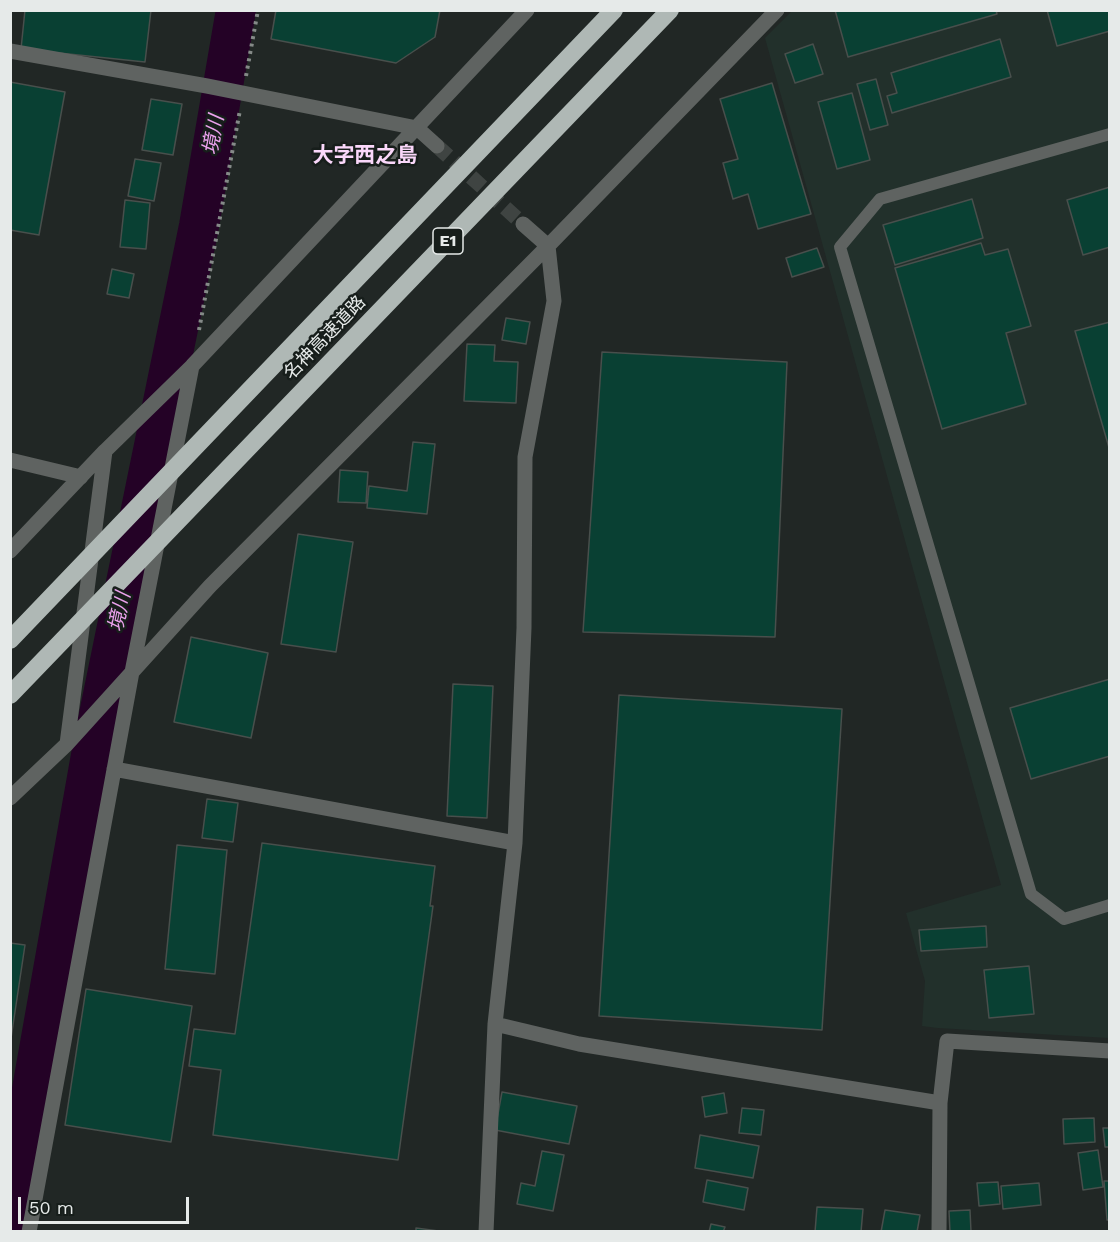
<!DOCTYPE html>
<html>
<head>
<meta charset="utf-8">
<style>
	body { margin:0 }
	#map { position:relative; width:1120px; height:1242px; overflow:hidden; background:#212725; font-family:"Work Sans",sans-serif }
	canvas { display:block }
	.frame { position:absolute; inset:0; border:12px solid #e6eae9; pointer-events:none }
	.scale { position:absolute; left:18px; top:1197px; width:171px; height:27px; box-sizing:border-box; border:3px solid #e6eae9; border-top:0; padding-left:8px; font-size:18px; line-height:21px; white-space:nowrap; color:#e6eae9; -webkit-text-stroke:4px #171e1b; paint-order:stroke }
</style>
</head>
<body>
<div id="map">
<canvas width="1120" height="1242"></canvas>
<div class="frame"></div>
<div class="scale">50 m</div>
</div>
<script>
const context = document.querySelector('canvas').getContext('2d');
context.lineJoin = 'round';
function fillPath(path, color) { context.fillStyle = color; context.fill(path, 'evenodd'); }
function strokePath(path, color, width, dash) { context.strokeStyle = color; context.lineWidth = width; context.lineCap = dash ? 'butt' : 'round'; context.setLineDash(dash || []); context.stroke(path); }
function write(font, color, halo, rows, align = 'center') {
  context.font = font + ' "Work Sans","Noto Sans JP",sans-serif'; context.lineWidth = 5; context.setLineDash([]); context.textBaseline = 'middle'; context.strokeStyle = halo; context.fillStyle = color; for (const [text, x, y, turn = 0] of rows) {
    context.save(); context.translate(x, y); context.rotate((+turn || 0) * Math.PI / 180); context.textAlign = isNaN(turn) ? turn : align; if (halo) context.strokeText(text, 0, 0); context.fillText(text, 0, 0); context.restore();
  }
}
const built = new Path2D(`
	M792 11H1109V1038L938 1028 922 1026 925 981 906 913 1001 885 765 38Z`);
const river = new Path2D(`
	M10 1214 93 744 199 226 236 10`);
const building = new Path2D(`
	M25 10H151L145 62 21 49Z
	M276 10H440L435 37 396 63 271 39Z
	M835 10H996L997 14 848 57Z
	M1047 10H1110V31L1057 46Z
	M1000 39 1011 77 892 113 887 96 897 93 891 73Z
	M813 44 823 74 795 83 785 54Z
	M876 79 888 125 870 130 857 84Z
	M10 82 65 92 39 235 10 230Z
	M772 83 811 214 758 229 748 194 733 199 723 163 738 159 720 99Z
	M852 93 870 160 837 169 818 102Z
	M151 99 182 104 173 155 142 150Z
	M135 159 161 163 154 201 128 196Z
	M1110 187V247L1083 255 1067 200Z
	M972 199 983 238 895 265 883 225Z
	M125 200 150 203 146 249 120 247Z
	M981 243 985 255 1008 249 1031 326 1006 333 1026 404 942 429 895 268Z
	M817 248 824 267 792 277 786 258Z
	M112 269 134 274 129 298 107 294Z
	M506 318 530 322 526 344 502 340Z
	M1110 322V451L1075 331Z
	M467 344 495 345 494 361 518 362 516 403 464 401Z
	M602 352 787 362 775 637 583 632Z
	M413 442 435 444 427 514 367 508 369 486 407 491Z
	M340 470 368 472 366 503 338 502Z
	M298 534 353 542 336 652 281 644Z
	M191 637 268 653 251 738 174 722Z
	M1110 679V756L1031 779 1010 708Z
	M453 684 493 686 487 818 447 816Z
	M619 695 842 709 822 1030 599 1016Z
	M207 799 238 803 233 842 202 838Z
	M262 843 435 866 430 906H433L398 1160 213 1135 221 1070 189 1066 194 1029 235 1034Z
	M177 845 227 850 215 974 165 969Z
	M986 926 987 947 921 951 919 930Z
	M10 943 25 945 10 1045Z
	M1029 966 1034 1014 989 1018 984 970Z
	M86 989 192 1006 171 1142 65 1125Z
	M502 1092 577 1106 569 1144 495 1130Z
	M724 1093 727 1113 705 1117 702 1097Z
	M742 1108 764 1110 761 1135 739 1133Z
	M1094 1118 1095 1142 1064 1144 1063 1119Z
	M1103 1128H1110V1147H1105Z
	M700 1135 759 1146 753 1178 695 1168Z
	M1098 1150 1103 1187 1083 1190 1078 1153Z
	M542 1151 564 1155 553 1211 517 1204 521 1183 535 1186Z
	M707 1180 748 1188 744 1210 703 1202Z
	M1104 1181H1110V1220H1107Z
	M998 1182 1000 1204 979 1206 977 1183Z
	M1039 1183 1041 1205 1003 1209 1001 1186Z
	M817 1207 863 1209 861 1232H815Z
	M885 1210 920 1215 917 1232H881Z
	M970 1210 971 1232H950L949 1211Z
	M711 1224 725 1227 723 1232H709Z
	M416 1228 446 1232H416Z`);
const streetTunnel = new Path2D(`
	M437 146 523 224`);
const path = new Path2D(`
	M246 76 258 10
	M199 330 240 110`);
const lane = new Path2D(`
	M1110 134 880 199 840 247 1031 894 1064 919 1110 905`);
const street = new Path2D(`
	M10 51 207 86 417 128 437 146
	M10 460 81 477
	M10 551 105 451 192 366 527 10
	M67 744 105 451
	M114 769 515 843
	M10 798 67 744 210 586 548 246 777 10
	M495 1024 579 1044 940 1103
	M29 1232 132 672 192 366
	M486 1232 495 1024 515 843 524 628 525 457 554 301 548 246 523 224
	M939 1232 940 1103 947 1041 1110 1051`);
const highway = new Path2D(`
	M10 640 614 10
	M10 695 670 10`);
const shields = [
	[448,241,30]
];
const shieldNames = [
	["E1",448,241]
];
const streetNames = [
	["名神高速道路",325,338,-46]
];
const waterNames = [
	["境川",214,135,-80],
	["境川",120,612,-78]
];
const quarterNames = [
	["大字西之島",365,156]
];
fillPath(built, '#22302b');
strokePath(river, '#240226', 40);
fillPath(building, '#094033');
strokePath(building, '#484f4c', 1.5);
strokePath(streetTunnel, '#3f4442', 15, [15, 8]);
strokePath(path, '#858a88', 4, [3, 4.5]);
strokePath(lane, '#5f6361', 12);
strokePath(street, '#5f6361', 15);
strokePath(highway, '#afb8b5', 18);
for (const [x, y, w] of shields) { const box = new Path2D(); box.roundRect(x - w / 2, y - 13, w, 26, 4.5); context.fillStyle = '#171e1b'; context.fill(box); strokePath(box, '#e6eae9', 1.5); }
write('bold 16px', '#e6eae9', null, shieldNames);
write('18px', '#e6eae9', '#171e1b', streetNames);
write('italic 20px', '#eaa1ec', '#171e1b', waterNames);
write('bold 21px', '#fad7fa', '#171e1b', quarterNames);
</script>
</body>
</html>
